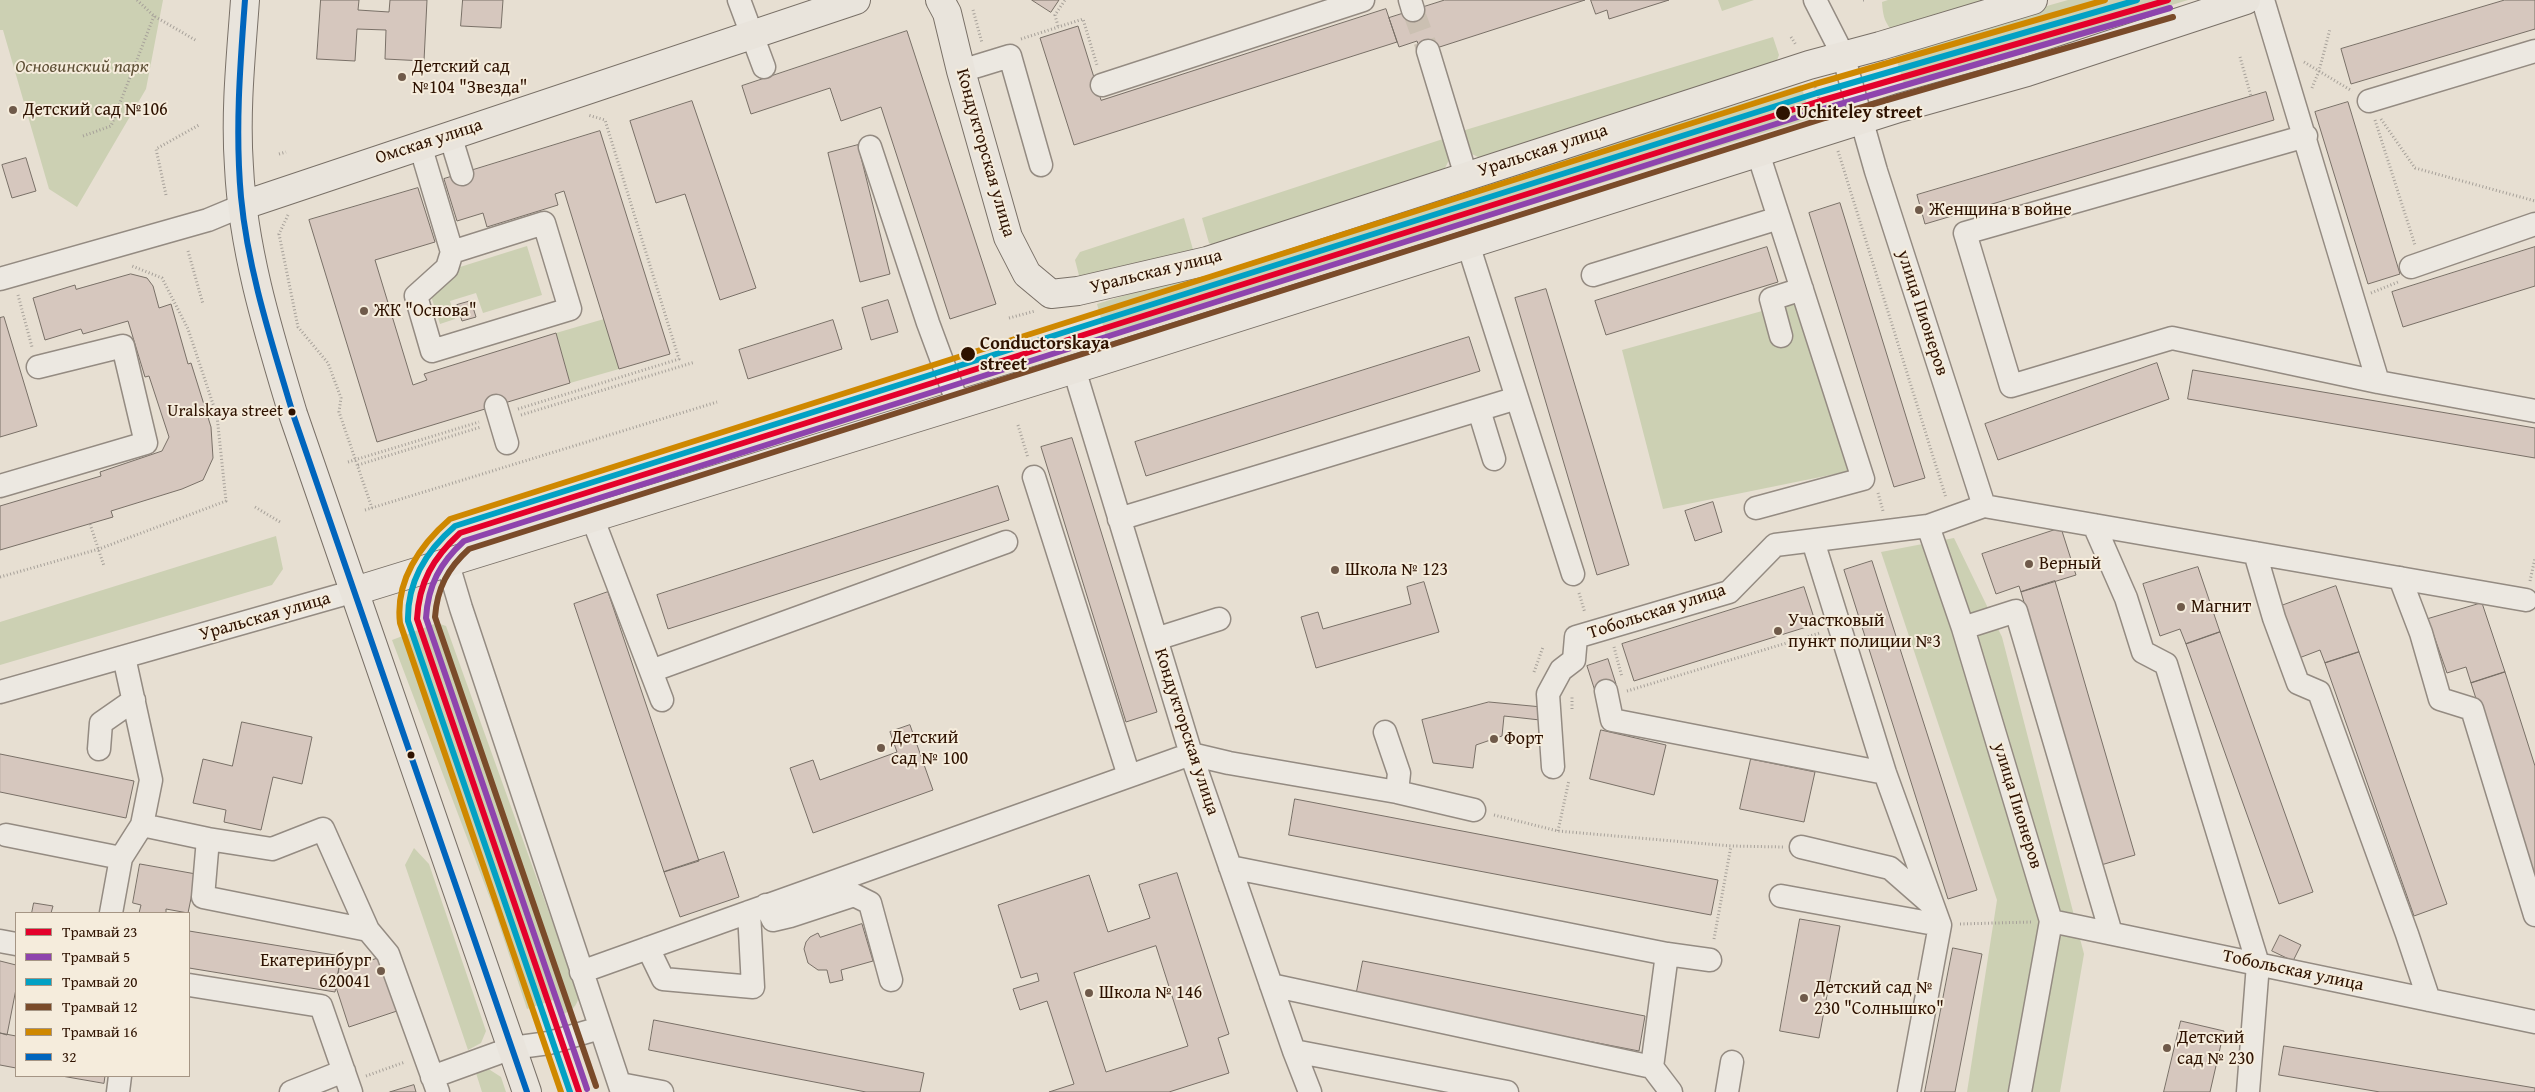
<!DOCTYPE html>
<html>
<head>
<meta charset="utf-8">
<style>
	body { margin:0 }
	#map { position:relative; width:2535px; height:1092px; overflow:hidden; background:#e7dfd2; font-family:"Gentium Book Plus",serif }
	canvas { display:block }
	.legend { position:absolute; left:15px; top:912px; width:175px; height:165px; box-sizing:border-box; background:#f5ecdc; border:1px solid #a59584; margin:0; padding:6px 9px; list-style:none; font-size:15px; color:#2e1200 }
	.legend li { display:flex; align-items:center; gap:10px; height:25px }
	.legend b { width:25px; border:1px solid #a59584 }
</style>
</head>
<body>
<div id="map">
<canvas width="2535" height="1092"></canvas>
<ul class="legend">
<li><b style="height:6px;background:#e4002b"></b>Трамвай 23</li>
<li><b style="height:6px;background:#8e44ad"></b>Трамвай 5</li>
<li><b style="height:6px;background:#02a1c4"></b>Трамвай 20</li>
<li><b style="height:6px;background:#7a4b2a"></b>Трамвай 12</li>
<li><b style="height:6px;background:#cf8800"></b>Трамвай 16</li>
<li><b style="height:6px;background:#0065bd"></b>32</li>
</ul>
</div>
<script>
const context = document.querySelector('canvas').getContext('2d');
context.lineJoin = 'round';
function fillPath(path, color) { context.fillStyle = color; context.fill(path, 'evenodd'); }
function strokePath(path, color, width, dash) { context.strokeStyle = color; context.lineWidth = width; context.lineCap = dash ? 'butt' : 'round'; context.setLineDash(dash || []); context.stroke(path); }
function write(font, color, halo, rows, align = 'center') {
  context.font = font + ' "Gentium Book Plus",serif'; context.lineWidth = 4; context.setLineDash([]); context.textBaseline = 'middle'; context.strokeStyle = halo; context.fillStyle = color; for (const [text, x, y, turn = 0] of rows) {
    context.save(); context.translate(x, y); context.rotate((+turn || 0) * Math.PI / 180); context.textAlign = isNaN(turn) ? turn : align; if (halo) context.strokeText(text, 0, 0); context.fillText(text, 0, 0); context.restore();
  }
}
const green = new Path2D(`
	M0 0H163L146 89 77 207 49 189 3 30H0Z
	M1718 0H1754L1722 11Z
	M1888 0H1999L1897 35C1885 25 1883 17 1882 2Z
	M2068 0H2188L1905 87 1895 55 1994 21Z
	M1773 37 1779 55 1775 65 1480 158 1470 153 1462 131Z
	M1801 85 1811 118 1106 337 1097 304Z
	M1446 138 1451 156 1442 174 1215 246 1209 243 1202 218Z
	M1184 218 1194 253 1081 283 1075 260 1080 252Z
	M527 246 542 295 483 313 476 293 450 301 455 319 440 324 430 293 460 267Z
	M1798 301 1850 471 1663 509 1622 350Z
	M604 319 619 369 570 383 556 333Z
	M276 536 283 569 272 585 0 665V622Z
	M1954 538 2002 637 2084 954 2060 1092H1967L1997 900 1881 552Z
	M437 623 446 626 579 996C576 1009 570 1011 559 1016L553 1000 527 1009 494 909 392 640Z
	M414 848 429 864 486 1031 481 1043 468 1050 405 865Z
	M487 1068 501 1077 506 1092H482L475 1070Z`);
const building = new Path2D(`
	M321 0H359L358 10 389 12 390 0H427L424 61 385 59 386 30 357 29 355 61 317 59Z
	M463 0H503L501 28 461 26Z
	M1032 0H1059L1051 12Z
	M1445 0H1585L1421 53 1417 41 1399 47 1389 18Z
	M1591 0H1669L1609 19 1607 10 1596 14Z
	M2505 0H2535V29L2351 84 2341 49Z
	M1386 9 1397 42 1074 145 1040 38 1078 26 1101 100Z
	M907 31 996 304 950 319 881 107 841 121 830 88 751 114 742 86Z
	M2266 92 2274 120 1925 224 1917 195Z
	M692 101 756 288 720 300 685 194 656 203 630 121Z
	M2348 102 2400 274 2368 284 2315 112Z
	M600 131 670 354 619 369 564 191 555 194 558 205 487 227 483 213 457 221 444 179Z
	M858 145 890 274 860 282 828 153Z
	M26 158 36 191 12 198 2 165Z
	M418 188 435 242 375 260 413 385 427 380 424 374 556 333 570 383 377 442 309 220Z
	M1840 203 1925 478 1894 487 1809 213Z
	M1767 247 1778 282 1606 335 1595 301Z
	M2535 247V286L2403 327 2392 292Z
	M131 274 147 278 153 286 159 308 171 304 188 364 191 363 211 427 213 458 203 480 182 489 111 511 113 517 0 550V506L101 476 100 472 162 451 169 437 149 376 145 377 128 321 83 334 81 329 45 340 33 298 75 285 76 289Z
	M1546 289 1629 565 1597 575 1515 298Z
	M888 300 898 332 871 340 862 308Z
	M471 301 476 317 462 321 457 305Z
	M4 317 37 426 0 437V318Z
	M833 320 842 349 748 379 739 350Z
	M1469 337 1480 371 1146 476 1135 442Z
	M2157 363 2169 399 1998 460 1985 424Z
	M2193 370 2535 428V458L2188 399Z
	M1072 438 1157 712 1126 722 1041 447Z
	M998 486 1009 520 668 629 657 595Z
	M1713 502 1722 532 1695 541 1685 511Z
	M2061 528 2076 575 2021 592 2019 586 1996 594 1982 554Z
	M1872 561 1977 890 1948 899 1844 570Z
	M2198 567 2220 632 2186 644 2180 629 2160 636 2143 584Z
	M2055 581 2135 855 2101 865 2021 592Z
	M1424 582 1439 632 1316 668 1301 617 1318 612 1323 629 1411 604 1407 587Z
	M2336 586 2359 652 2325 663 2320 650 2299 658 2281 606Z
	M1804 587 1816 624 1634 681 1622 644Z
	M608 592 699 861 664 872 574 604Z
	M2482 603 2505 672 2471 683 2466 667 2447 673 2428 619Z
	M2220 632 2313 892 2279 904 2186 644Z
	M2359 652 2447 904 2414 916 2325 663Z
	M1608 659 1616 684 1595 691 1587 666Z
	M2505 672 2535 766V883L2471 683Z
	M1489 702 1542 707 1540 720 1504 716 1502 736 1476 745 1473 768 1433 763 1422 720Z
	M242 722 312 737 302 784 273 777 261 830 224 822 226 810 193 803 203 759 232 766Z
	M910 725 933 790 813 833 790 768 813 760 820 780 897 752 890 732Z
	M1601 730 1666 745 1654 795 1590 779Z
	M0 754 134 781 126 818 0 792Z
	M1751 759 1815 772 1804 822 1740 809Z
	M1295 799 1718 880 1711 915 1289 835Z
	M724 852 739 897 680 917 664 872Z
	M140 864 196 874 188 913 166 909V913H139L141 905 133 903Z
	M1177 873 1229 1034 1218 1038 1229 1073 1169 1092H1049L1074 1084 1047 1001 1020 1010 1013 989 1039 981 1037 973 1021 978 998 905 1089 875 1108 932 1150 918 1139 885ZM1156 946 1188 1046 1106 1072 1074 973Z
	M34 903 53 906 51 913H32Z
	M1800 919 1840 926 1819 1038 1780 1031Z
	M862 924 873 961 841 970 843 980 830 983 827 970H818L808 963 804 949 806 942 810 937 818 933 820 937Z
	M189 931 341 956 335 992 189 968Z
	M2280 935 2301 945 2293 961 2272 951Z
	M1953 948 1982 954 1955 1092H1925Z
	M341 956 366 962 383 956 400 1010 349 1027 336 987Z
	M0 961 16 965V989L7 1035 0 1033Z
	M1363 961 1645 1016 1639 1051 1356 996Z
	M654 1020 924 1073 920 1092H866L649 1050Z
	M2181 1021 2224 1031 2210 1092H2164Z
	M0 1033 16 1036V1068L0 1065Z
	M2284 1046 2535 1088V1092H2380L2279 1075Z
	M62 1076H105L104 1083Z
	M414 1085 416 1092H390Z`);
const minorTunnel = new Path2D(`
	M1413 10 1428 51`);
const path = new Path2D(`
	M137 0 154 16 197 41
	M1863 0H1864
	M973 10 982 43
	M1058 26 1055 15 1065 0
	M1791 37 1796 45
	M1021 39 1083 19 1097 65
	M2240 57 2251 96
	M2304 62 2352 91
	M1815 87 1822 109
	M2312 88 2319 71 2330 29
	M2381 119 2415 168 2535 201
	M2375 120 2415 245
	M83 136 111 126 154 16
	M1838 151 1946 498
	M279 154 286 152
	M166 195 156 149 199 125
	M288 215 279 234 298 327 328 363 341 398 339 412 372 508
	M188 251 203 304
	M2371 293 2398 282
	M18 295 32 347
	M1009 318 1035 311
	M518 409 679 359 605 120 588 115
	M521 415 695 362
	M1018 425 1028 458
	M348 462 479 422
	M358 465 481 427
	M1878 493 1883 511
	M255 507 280 522
	M365 510 717 402
	M90 524 104 566
	M0 577 99 549 226 501 217 416 188 329 162 278 132 266
	M2530 581 2535 558
	M1579 593 1585 613
	M1614 647 1622 677
	M1534 672 1543 647
	M1627 691 1820 633
	M1572 709V695
	M1494 815 1558 831 1731 846 1783 847
	M1558 831 1569 780
	M1960 924 2031 922
	M1714 939 1731 846
	M366 1076 405 1062`);
const minor = new Path2D(`
	M739 0 764 67
	M1410 0 1413 10
	M1815 0 1843 55 1876 171 1984 506
	M2263 0 2378 382
	M1428 51 1466 176
	M961 71 1010 56 1041 165
	M1102 85 1363 0
	M2369 101 2535 51
	M450 135 462 174
	M2306 136 1965 233 2011 386 2172 338 2378 382 2535 411
	M420 145 452 252 544 223 570 309 432 351 416 296 447 268 452 252
	M870 147 928 323 958 404
	M1468 244 1573 574
	M2411 267 2535 224
	M1593 275 1779 218
	M0 279 208 220 244 205
	M1781 336 1771 299 1802 289
	M1074 369 1191 754 1294 1051 1310 1092
	M496 406 507 443
	M1479 410 1494 459
	M1034 477 1129 776
	M0 486 146 443 123 346 38 367
	M1756 508 1863 479 1758 153
	M592 517 662 700
	M1119 519 1517 398
	M2094 525 2126 598 2143 652 2166 664 2258 964 2248 1092
	M1928 526 1963 628 2051 921 2020 1092
	M1813 541 1885 773 1940 925
	M2255 553 2274 618 2298 683 2319 692 2407 934 2429 1000
	M447 561 461 608 622 1092
	M2400 578 2421 633 2440 699 2472 709 2535 915
	M1963 628 2016 611 2111 933
	M1156 639 1219 619
	M124 657 151 780 142 825
	M651 671 1006 542
	M1606 691 1612 720 1885 773
	M0 692 355 591
	M1385 732 1399 773 1397 792
	M99 749 101 723 134 700
	M1553 767 1548 694 1561 670 1574 660 1576 637 1729 592 1775 545 1928 526 1984 506 2526 600
	M6 835 121 858
	M208 839 272 849 323 829 368 930
	M1801 847 1890 868 1930 903
	M1230 867 1667 954 1710 960
	M1781 896 1940 925 1909 1092
	M766 905 773 920 790 916 854 895 870 903 891 980
	M111 913 121 858 142 825 208 839 203 897 368 930 388 954 438 1092
	M2051 921 2535 1022
	M0 941 16 944
	M648 948 663 979 753 987 749 912
	M581 972 1191 754 1229 763 1397 792 1474 810
	M189 985 321 1006 351 1092
	M1271 985 1652 1067 1667 954
	M1294 1051 1507 1092
	M1652 1067 1671 1092
	M432 1077 512 1048 549 1043 600 1028
	M620 1084 662 1092
	M118 1092 120 1076
	M291 1092 344 1071
	M1727 1092 1732 1062`);
const major = new Path2D(`
	M245 0C241 56 235 111 239 167 243 251 269 334 293 414L527 1092
	M940 0 947 13 961 71 1008 237 1027 274 1051 294 1078 291 1207 261 1809 65 1880 46 2033 0
	M244 205 856 0
	M355 591 1097 362 1899 108 2027 72 2246 0`);
const bus1 = new Path2D(`
	M245 0C240 66 235 131 241 197 248 271 272 343 293 414L527 1092`);
const tram1 = new Path2D(`
	M579 1092 417 619C419 582 433 558 460 533L1820 101 2168 0`);
const tram2 = new Path2D(`
	M587 1089 426 618C428 585 440 563 464 541L1823 109 2170 8`);
const tram3 = new Path2D(`
	M570 1092 408 621C407 581 426 551 455 526L1817 93 2137 0`);
const tram4 = new Path2D(`
	M596 1086 435 617C437 588 448 568 469 549L1825 118 2173 17`);
const tram5 = new Path2D(`
	M561 1092 400 623C395 581 420 545 450 519L1815 84 2105 0`);
const markers = [
	[402,77,5,"#6f5a4a"],
	[13,110,5,"#6f5a4a"],
	[1783,113,8,"#2e1200"],
	[1919,210,5,"#6f5a4a"],
	[364,311,5,"#6f5a4a"],
	[968,354,8,"#2e1200"],
	[292,412,4.5,"#2e1200"],
	[2029,564,5,"#6f5a4a"],
	[1335,570,5,"#6f5a4a"],
	[2181,607,5,"#6f5a4a"],
	[1778,631,5,"#6f5a4a"],
	[1494,739,5,"#6f5a4a"],
	[881,748,5,"#6f5a4a"],
	[411,755,4.5,"#2e1200"],
	[381,971,5,"#6f5a4a"],
	[1089,993,5,"#6f5a4a"],
	[1804,998,5,"#6f5a4a"],
	[2167,1048,5,"#6f5a4a"]
];
const busNames = [
	["Uralskaya street",283,412]
];
const parkNames = [
	["Основинский парк",82,67]
];
const poiNames = [
	["Детский сад",412,67],
	["№104 \"Звезда\"",412,88],
	["Детский сад №106",23,110],
	["Женщина в войне",1929,210],
	["ЖК \"Основа\"",374,311],
	["Верный",2039,564],
	["Школа № 123",1345,570],
	["Магнит",2191,607],
	["Участковый",1788,621],
	["пункт полиции №3",1788,642],
	["Детский",891,738],
	["сад № 100",891,759],
	["Форт",1504,739],
	["Екатеринбург",371,961,"right"],
	["620041",371,982,"right"],
	["Детский сад №",1814,988],
	["230 \"Солнышко\"",1814,1009],
	["Школа № 146",1099,993],
	["Детский",2177,1038],
	["сад № 230",2177,1059]
];
const stopNames = [
	["Uchiteley street",1796,113],
	["Conductorskaya",980,344],
	["street",980,365]
];
const streetNames = [
	["Омская улица",429,142,-18],
	["Уральская улица",1543,151,-18],
	["Кондукторская улица",985,153,74],
	["Уральская улица",1156,272,-14],
	["улица Пионеров",1922,313,72],
	["Тобольская улица",1657,612,-18],
	["Уральская улица",265,617,-16],
	["Кондукторская улица",1186,732,72],
	["улица Пионеров",2017,806,73],
	["Тобольская улица",2293,971,12]
];
fillPath(green, '#ccd0b3');
fillPath(building, '#d6c7be');
strokePath(building, '#797067', 1);
strokePath(minorTunnel, '#cbc0b2', 22, [22, 11]);
strokePath(minor, '#948b82', 25);
strokePath(major, '#797067', 30);
strokePath(path, '#a6a099', 3, [1, 2.5]);
strokePath(minor, '#ece8e1', 22);
strokePath(major, '#e9e4dc', 28);
strokePath(bus1, '#0065bd', 6);
strokePath(tram1, '#e4002b', 6);
strokePath(tram2, '#8e44ad', 6);
strokePath(tram3, '#02a1c4', 6);
strokePath(tram4, '#7a4b2a', 6);
strokePath(tram5, '#cf8800', 6);
for (const [x, y, r, color] of markers) { const dot = new Path2D(); dot.arc(x, y, r, 0, 2 * Math.PI); context.fillStyle = color; context.fill(dot); strokePath(dot, '#f5ecdc', 2); }
write('17px', '#2e1200', '#f5ecdc', busNames, 'right');
write('italic 18px', '#5e5036', '#f5ecdc', parkNames);
write('18px', '#2e1200', '#f5ecdc', poiNames, 'left');
write('bold 18px', '#2e1200', '#f5ecdc', stopNames, 'left');
write('18px', '#2e1200', '#f5ecdc', streetNames);
</script>
</body>
</html>
